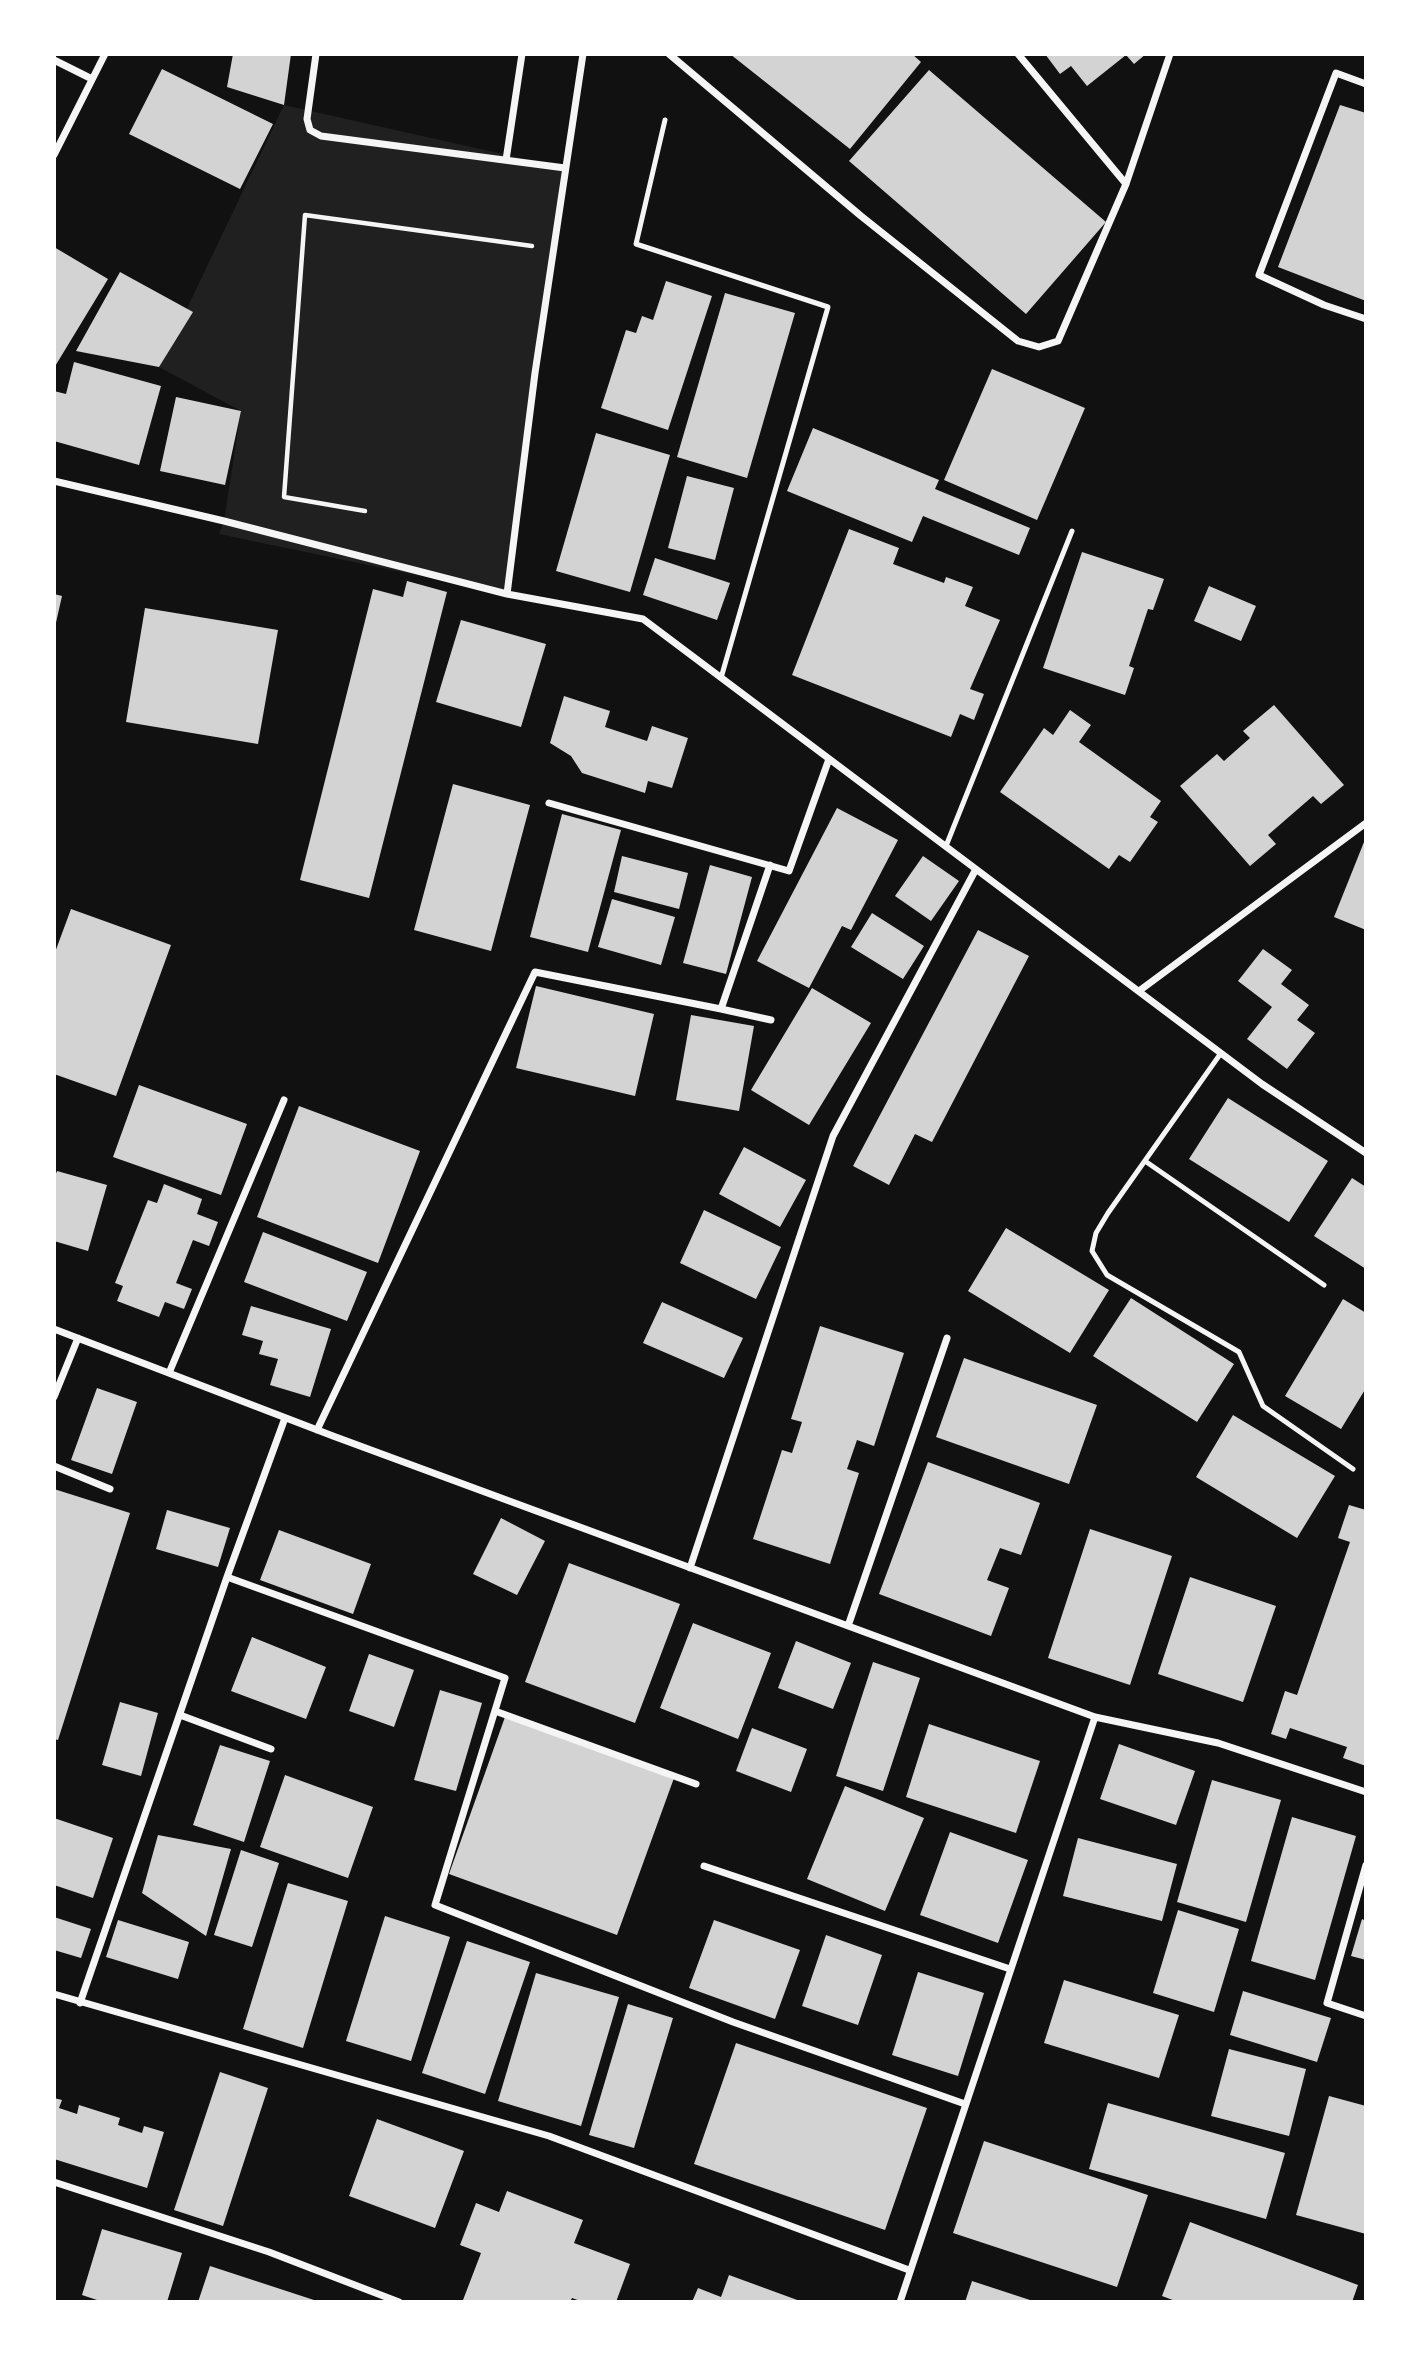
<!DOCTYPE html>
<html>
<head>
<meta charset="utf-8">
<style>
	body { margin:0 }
	#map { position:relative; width:1420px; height:2356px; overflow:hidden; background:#111; font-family:Poppins,sans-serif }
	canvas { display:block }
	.frame { position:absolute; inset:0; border:56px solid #fff; pointer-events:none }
</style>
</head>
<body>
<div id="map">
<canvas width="1420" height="2356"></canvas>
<div class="frame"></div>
</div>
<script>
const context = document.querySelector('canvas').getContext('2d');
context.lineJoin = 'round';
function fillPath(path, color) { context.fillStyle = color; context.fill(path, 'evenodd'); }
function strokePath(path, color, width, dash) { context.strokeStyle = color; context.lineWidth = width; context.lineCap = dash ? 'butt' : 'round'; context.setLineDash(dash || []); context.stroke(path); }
const green = new Path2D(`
	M284 105 565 168 507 594 219 534 224 521 241 411 159 367Z`);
const building = new Path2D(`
	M233 54H291L284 105 227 87Z
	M730 54H912L921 62 850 149Z
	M1045 54H1146L1134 64 1126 55 1087 86 1071 66 1060 74Z
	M162 69 273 124 240 189 129 134Z
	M929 70 1106 222 1026 314 849 161Z
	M1340 105 1366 113V301L1278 267Z
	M54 247 108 279 54 368Z
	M120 272 193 312 159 367 76 351Z
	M666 281 712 296 668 430 601 408 626 330 636 333 642 316 653 320Z
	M725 293 795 313 747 478 677 457Z
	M74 362 161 386 139 465 54 441V391L66 394Z
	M992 369 1085 408 1037 520 944 480Z
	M176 397 241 411 225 485 160 471Z
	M813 428 939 480 935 489 1030 528 1019 555 923 516 912 542 787 491Z
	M596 433 670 455 630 592 556 571Z
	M687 476 734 488 715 560 668 548Z
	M849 529 899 548 893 564 944 583 946 577 973 587 965 606 1000 620 970 689 984 694 974 720 960 714 951 737 792 675Z
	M1082 552 1164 579 1153 610 1148 609 1129 666 1134 668 1125 695 1043 668Z
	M655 558 730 583 717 620 643 595Z
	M407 581 447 592 369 898 300 880 373 589 403 597Z
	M1209 586 1256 606 1241 641 1194 621Z
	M54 594 62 596 55 627H54Z
	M145 608 278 630 258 744 126 722Z
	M461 620 546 644 521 727 436 702Z
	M564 696 610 711 605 727 647 741 652 726 688 738 672 788 648 781 645 793 582 773 571 756 550 743Z
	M1274 705 1344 785 1321 804 1313 796 1268 835 1276 844 1250 866 1180 786 1217 754 1224 761 1250 738 1243 731Z
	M1070 710 1091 725 1079 742 1161 801 1150 817 1158 822 1130 862 1119 855 1109 869 1000 792 1044 728 1053 735Z
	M453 784 530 805 491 951 414 930Z
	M837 808 898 840 851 930 842 926 809 988 757 961Z
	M562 814 621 830 588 952 530 937Z
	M1366 837V930L1334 917Z
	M622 856 688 873 679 909 614 892Z
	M923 856 959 881 931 921 895 896Z
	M710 865 752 877 726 974 683 963Z
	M612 899 675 917 661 965 598 947Z
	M71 909 171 945 116 1096 54 1074V955Z
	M872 913 924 946 903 979 851 947Z
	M978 930 1029 956 932 1142 915 1134 889 1185 853 1166Z
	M1263 949 1292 970 1281 984 1309 1005 1297 1020 1315 1033 1287 1069 1247 1039 1272 1007 1238 981Z
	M536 986 654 1014 635 1096 516 1068Z
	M812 988 871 1023 809 1125 751 1090Z
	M691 1015 754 1026 739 1111 676 1100Z
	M139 1085 247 1124 221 1195 113 1157Z
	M1228 1098 1328 1161 1289 1222 1189 1159Z
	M299 1106 420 1151 378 1263 257 1217Z
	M744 1147 806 1180 780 1227 719 1194Z
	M57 1171 107 1185 88 1251 54 1241V1179Z
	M1352 1178 1366 1187V1269L1314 1236Z
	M164 1184 202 1199 197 1214 218 1222 209 1246 193 1240 176 1283 192 1289 184 1309 165 1302 159 1317 117 1301 123 1286 115 1283 148 1200 157 1203Z
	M704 1210 781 1247 756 1299 680 1263Z
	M1006 1228 1109 1290 1070 1353 968 1291Z
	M263 1232 367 1272 347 1321 244 1282Z
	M1131 1298 1234 1364 1197 1422 1093 1356Z
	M1343 1299 1366 1313V1388L1341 1429 1285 1396Z
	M662 1302 743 1338 724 1378 643 1343Z
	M251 1306 331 1329 310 1397 270 1385 278 1359 259 1354 263 1341 242 1335Z
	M820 1326 904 1353 874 1446 857 1440 847 1469 859 1473 830 1564 753 1539 782 1450 792 1453 802 1422 791 1419Z
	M964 1358 1097 1405 1069 1484 936 1437Z
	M97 1388 137 1402 112 1474 71 1460Z
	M1233 1415 1335 1476 1297 1538 1196 1477Z
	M928 1462 1040 1503 1021 1555 1000 1548 987 1580 1009 1588 991 1636 879 1594Z
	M54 1489 130 1513 58 1740 54 1739Z
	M1349 1505 1366 1510V1766L1343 1758 1347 1747 1290 1728 1286 1739 1271 1734 1285 1691 1297 1695 1350 1542 1338 1538Z
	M167 1510 230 1528 218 1567 156 1549Z
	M501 1518 545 1541 517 1595 473 1574Z
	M1090 1529 1172 1556 1130 1685 1048 1658Z
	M279 1530 371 1564 353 1614 260 1580Z
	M569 1563 680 1604 635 1723 525 1682Z
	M1190 1577 1276 1606 1243 1702 1158 1674Z
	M693 1623 771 1653 738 1739 660 1708Z
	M252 1637 326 1667 306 1719 231 1691Z
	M796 1641 851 1663 833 1709 778 1688Z
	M369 1654 414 1670 394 1727 349 1711Z
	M873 1662 920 1678 883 1791 836 1776Z
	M440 1690 482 1703 456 1791 414 1780Z
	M120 1702 158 1713 141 1776 102 1765Z
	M505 1717 674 1778 617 1935 449 1874Z
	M929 1724 1040 1761 1016 1833 906 1797Z
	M752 1728 807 1749 791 1792 736 1771Z
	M1119 1744 1195 1771 1176 1825 1100 1799Z
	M220 1745 270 1761 244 1842 193 1825Z
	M285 1775 373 1807 348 1878 260 1847Z
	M1212 1780 1281 1800 1246 1922 1177 1902Z
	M845 1786 924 1818 885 1911 807 1879Z
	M1292 1817 1356 1836 1315 1980 1251 1961Z
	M54 1818 113 1838 93 1898 54 1885Z
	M950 1832 1028 1860 998 1943 920 1915Z
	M158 1835 231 1849 206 1936 142 1893Z
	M1078 1838 1177 1864 1162 1921 1063 1896Z
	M241 1850 279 1863 252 1947 214 1935Z
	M288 1883 348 1901 303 2048 243 2029Z
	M1178 1910 1239 1929 1214 2012 1153 1993Z
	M385 1916 450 1937 411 2061 346 2041Z
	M54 1917 91 1929 81 1958 54 1950Z
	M1362 1919 1366 1921V1960L1351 1956Z
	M118 1920 189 1942 178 1979 106 1957Z
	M714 1920 800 1950 775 2019 689 1988Z
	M826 1935 882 1955 858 2025 802 2006Z
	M467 1941 530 1962 485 2094 422 2073Z
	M918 1972 984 1993 958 2076 892 2055Z
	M536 1973 619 1997 581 2126 498 2101Z
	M1064 1980 1179 2015 1159 2078 1044 2043Z
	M1243 1991 1331 2018 1317 2062 1230 2035Z
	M628 2004 673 2018 634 2148 589 2135Z
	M736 2043 927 2108 885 2230 694 2164Z
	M1229 2049 1306 2069 1289 2136 1211 2116Z
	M220 2072 268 2088 223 2226 174 2210Z
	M1329 2096 1366 2106V2234L1296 2215Z
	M54 2098 62 2100 59 2108 77 2114 79 2105 120 2118 118 2125 142 2133 144 2126 164 2132 147 2188 54 2159Z
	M1108 2103 1285 2153 1266 2219 1089 2169Z
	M377 2119 464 2151 435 2228 349 2196Z
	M984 2141 1148 2195 1117 2287 953 2233Z
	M507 2191 583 2220 574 2243 630 2264 616 2302H583L572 2298 570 2302H469L463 2300 481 2253 460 2245 476 2203 499 2212Z
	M1190 2222 1358 2285 1352 2302H1178L1162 2296Z
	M102 2229 182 2253 167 2302H103L82 2295Z
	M210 2266 317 2301V2302H198Z
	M729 2275 800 2301V2302H692L698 2288 721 2297Z
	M972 2281 1033 2301V2302H965Z`);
const path = new Path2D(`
	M365 511 284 497 305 215 532 246`);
const service = new Path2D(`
	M665 120 636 244 828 307 721 678
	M946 846 1072 531
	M1221 1053 1108 1213 1096 1233 1092 1251 1107 1275 1239 1352 1263 1406 1353 1469
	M1145 1161 1324 1285`);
const minor = new Path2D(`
	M316 54 307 119 310 130 321 136 565 168
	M669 54 861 216 1018 341 1039 347 1058 341 1126 184 1170 54
	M1018 54 1126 184
	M54 60 92 79
	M1366 84 1336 73 1259 275 1324 305 1366 319
	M54 155 105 54
	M506 160 522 54
	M54 481 224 521 507 594 643 619 1262 1084 1366 1153
	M507 594 535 373 583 54
	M549 803 789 871 829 759
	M1139 991 1366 823
	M721 1009 771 1020
	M54 1329 333 1436 1095 1717 1218 1743 1366 1792
	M169 1373 284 1100
	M54 1397 78 1338
	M317 1430 535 972 721 1009 770 865
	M54 1466 110 1489
	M690 1568 833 1136 976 869
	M227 1577 505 1678 435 1905 733 2022 965 2104
	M848 1626 947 1338
	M495 1711 696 1784
	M180 1715 271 1749
	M1366 1865 1327 2003 1366 2016
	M704 1866 1010 1969
	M54 1994 549 2136 909 2270
	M80 2003 227 1577 285 1418
	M54 2182 269 2252 399 2302
	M900 2302 1095 1717`);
fillPath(green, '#202020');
fillPath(building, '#d3d3d3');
strokePath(path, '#f5f5f5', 4.5);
strokePath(service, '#f5f5f5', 5);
strokePath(minor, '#f5f5f5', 7);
</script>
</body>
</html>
